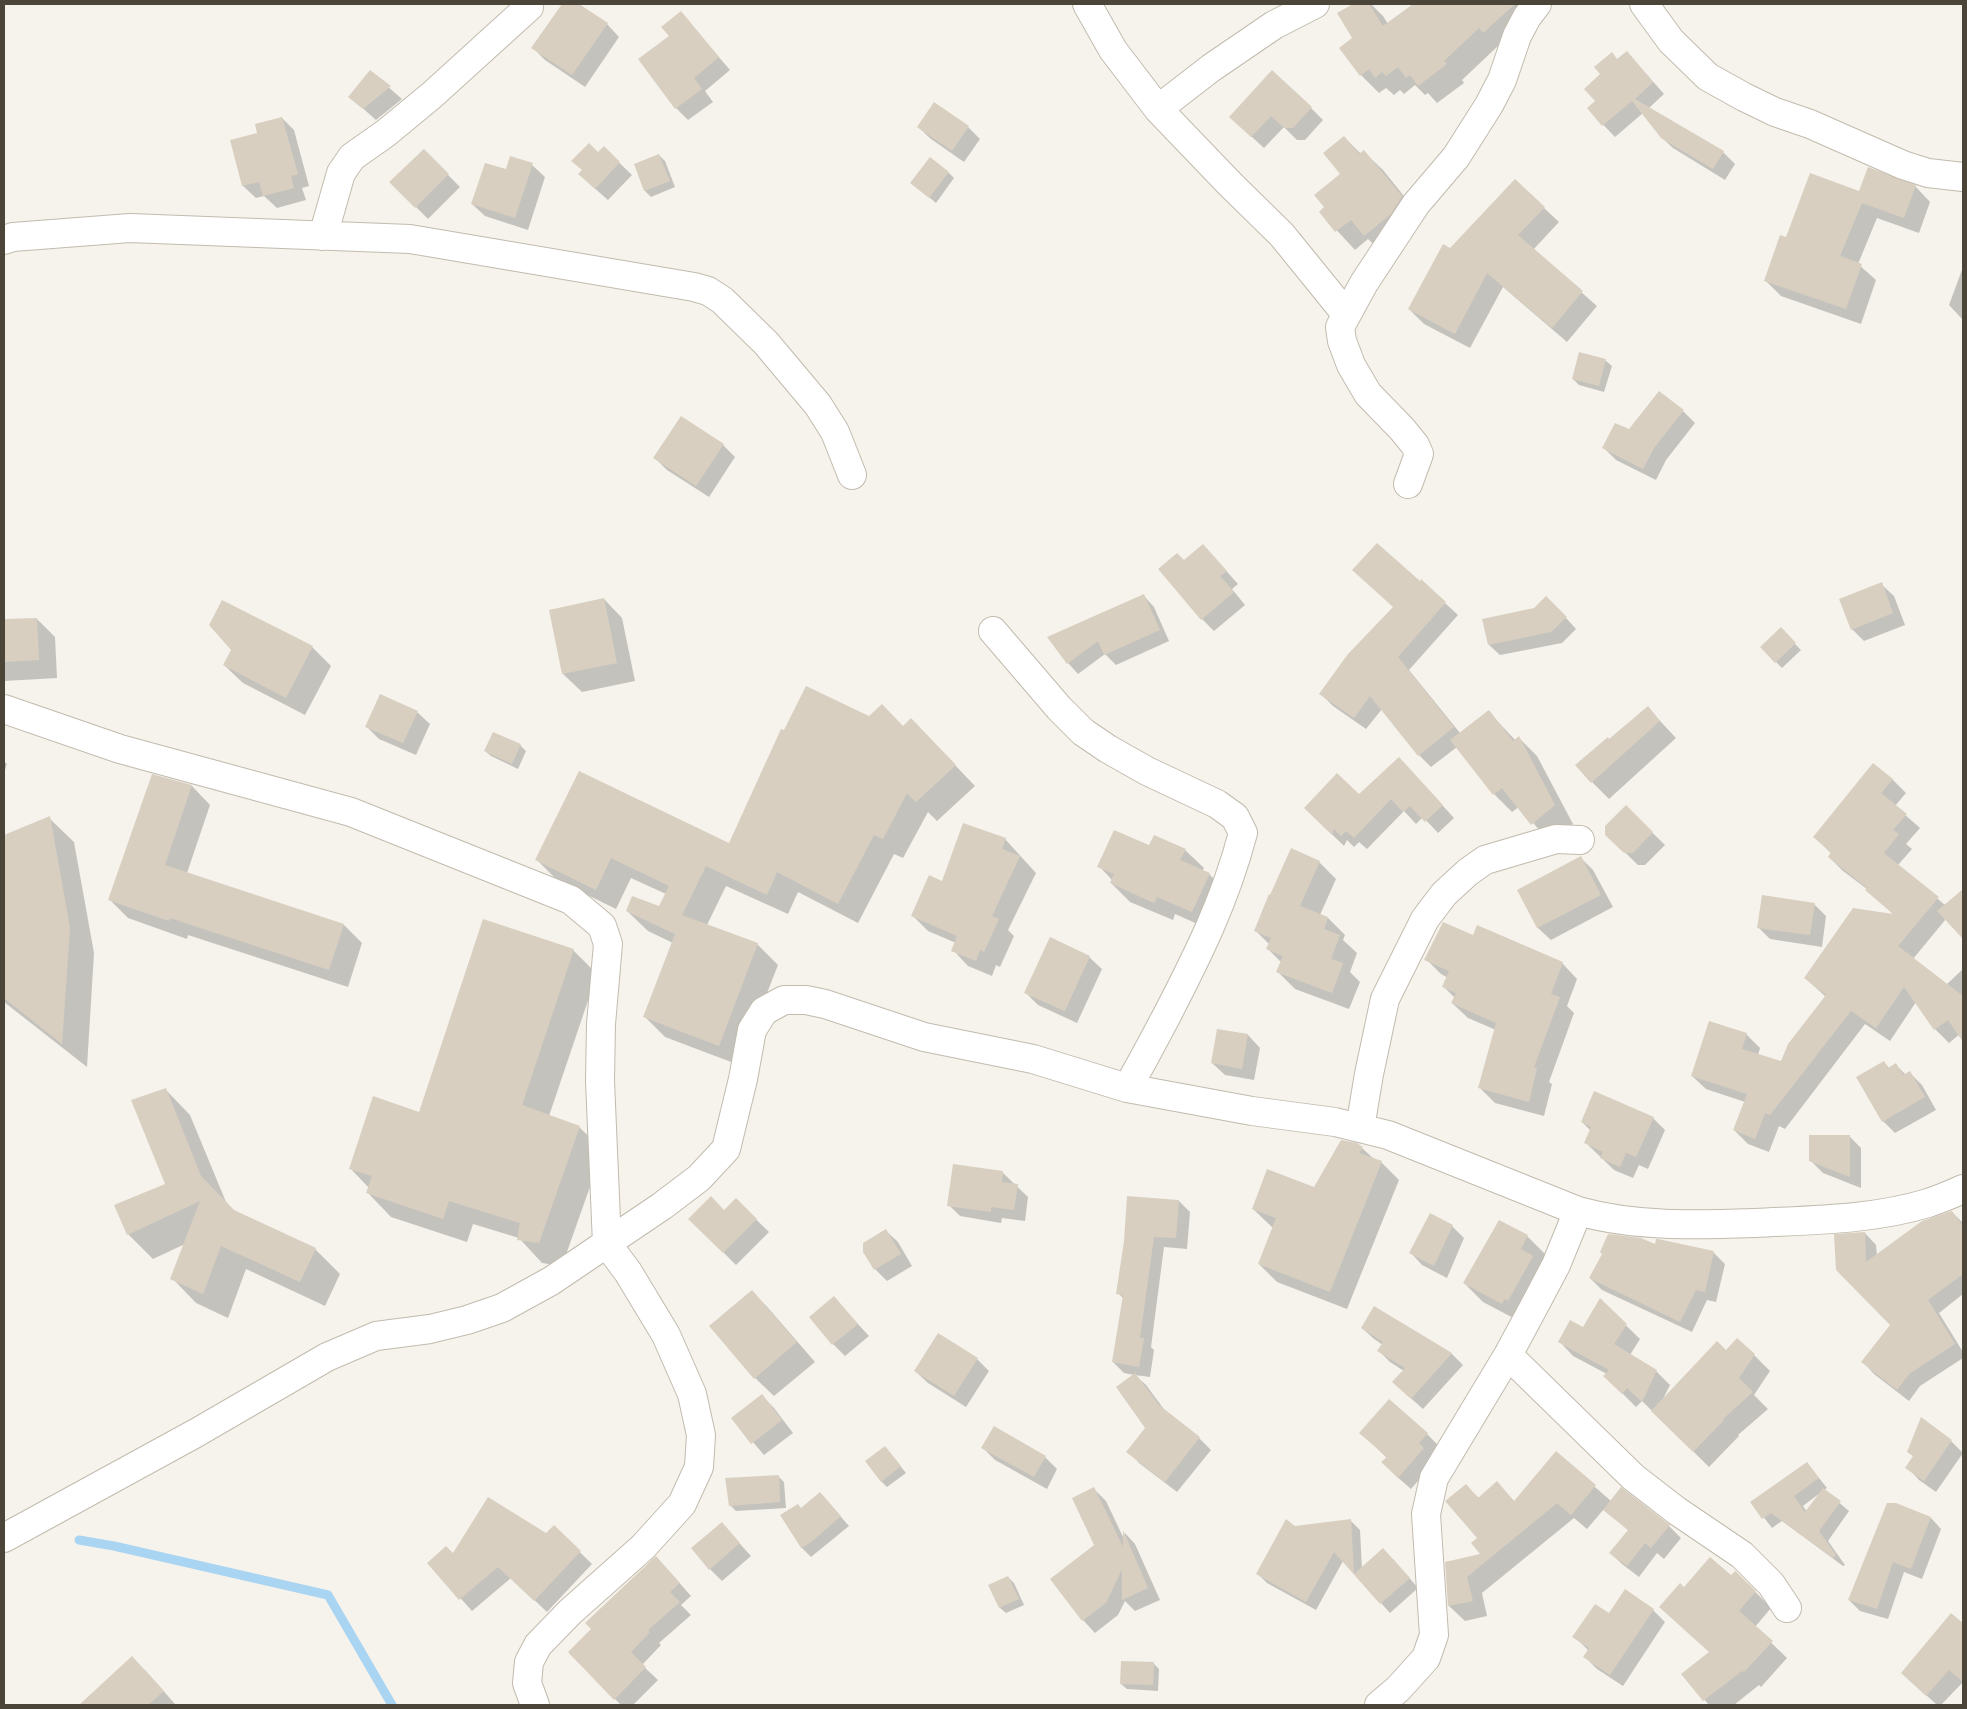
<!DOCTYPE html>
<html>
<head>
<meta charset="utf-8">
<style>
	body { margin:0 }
	#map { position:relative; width:1967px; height:1709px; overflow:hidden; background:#f6f3ec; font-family:Mulish,sans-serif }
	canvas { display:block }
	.frame { position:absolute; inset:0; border:5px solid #4b4439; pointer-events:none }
</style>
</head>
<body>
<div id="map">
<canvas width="1967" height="1709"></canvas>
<div class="frame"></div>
</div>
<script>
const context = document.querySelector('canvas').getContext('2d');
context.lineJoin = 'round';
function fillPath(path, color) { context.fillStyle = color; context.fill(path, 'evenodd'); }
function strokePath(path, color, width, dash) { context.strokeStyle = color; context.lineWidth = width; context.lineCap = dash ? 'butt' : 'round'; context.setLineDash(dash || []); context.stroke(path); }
const shadow = new Path2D(`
	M563 4H577L607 24 619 37 585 87 545 60 533 48Z
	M1355 4H1371L1383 16 1388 24 1415 4H1544L1502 50 1498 46 1462 80 1464 83 1437 103 1428 93 1425 95 1415 85 1404 94 1400 90 1394 95 1386 88 1379 93 1361 75 1354 39 1339 14Z
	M681 13 730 70 705 91 713 102 688 120 676 108 671 36Z
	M1627 52 1664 94 1649 108 1723 152 1735 164 1725 180 1673 148 1660 136 1643 113 1615 137 1588 109 1597 101 1602 74Z
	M370 71 402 99 376 120 350 97Z
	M1311 108 1323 120 1305 140H1297L1284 127 1264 148 1230 117Z
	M282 118 294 130 309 186 302 188 306 200 277 208 264 196 256 198 243 186 231 141 259 134Z
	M918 127H968L980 139 964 162 931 139Z
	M1344 137 1361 154 1364 152 1383 170 1420 216 1383 253 1368 239 1355 250 1320 212 1326 207 1341 174Z
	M604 148 632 175 608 200 592 186 599 154Z
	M423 150 460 187 428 219 391 182Z
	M659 155 665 161 675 187 651 197 645 191 635 165Z
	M532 165 545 177 528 230 485 216 472 204 507 171Z
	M948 172 954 178 936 203 912 183Z
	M1915 186 1930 202 1919 233 1877 218 1858 264 1876 280 1861 324 1781 296 1765 280 1786 239 1860 193Z
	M1544 208 1559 222 1533 250 1597 306 1567 342 1503 287 1470 348 1424 324 1409 309 1450 249Z
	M1963 267V320L1949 305Z
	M1580 354 1606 361 1612 366 1604 392 1579 385 1573 379Z
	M1683 411 1695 423 1666 460 1656 480 1616 460 1604 448 1630 430Z
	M723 445 735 457 709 497 667 470 655 458Z
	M1203 545 1238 584 1232 589 1245 605 1214 631 1202 619 1184 562Z
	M1881 584 1894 596 1905 625 1864 641 1852 629Z
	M1144 596 1154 607 1169 641 1116 665 1105 654 1078 674 1068 663Z
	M604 599 622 618 635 681 582 692 563 674Z
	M1445 603 1458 615 1409 670 1460 733 1488 711 1516 741 1519 738 1537 756 1573 824 1550 842 1519 807 1512 812 1494 794 1457 747 1431 767 1419 755 1382 709 1366 729 1333 706 1321 694Z
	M1557 608 1576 629 1562 643 1500 655 1489 645Z
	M37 619 55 637 57 678 4 681V620Z
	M1780 629 1801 650 1782 668 1761 647Z
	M312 647 331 666 305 715 243 683 224 665Z
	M1648 708 1676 738 1609 799 1592 782 1609 740Z
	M417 712 430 724 416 755 379 739 367 727Z
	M870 717 903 727 931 740 975 786 937 821 928 812 903 858 894 854 858 923 798 892 788 914 726 886 707 925 757 944 778 965 739 1065 665 1037 645 1017 673 943 648 931 627 911 659 908 666 894 631 878 616 909 557 880 537 860 730 845 785 732Z
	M520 745 526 751 518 769 491 756 485 751Z
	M4 761 7 764 4 773Z
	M1411 771 1454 818 1438 833 1423 817 1416 824 1404 811 1367 849 1359 842 1354 847 1347 840 1344 846 1305 808 1359 796Z
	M153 775 192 786 210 805 187 873 344 925 362 943 348 987 188 935 187 939 128 918 110 900Z
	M1892 779 1906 793 1895 806 1920 828 1906 844 1912 849 1898 865 1945 905 1953 899 1963 909V937L1946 919 1913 959 1946 985 1963 969V1037L1960 1034 1949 1043 1935 1029 1916 1002 1890 1041 1865 1024 1785 1129 1779 1126 1769 1152 1748 1144 1734 1130 1745 1102 1706 1089 1692 1076 1746 1034 1760 1048 1758 1055 1782 1063 1826 997 1805 978 1894 915 1867 889 1843 871 1829 857 1832 854 1814 837Z
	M1626 807 1665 845 1645 865H1638L1607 835Z
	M49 818 74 842 94 953 87 1067 4 1002V836Z
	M1005 839 1036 873 1008 930 1014 936 1000 967 996 965 992 976 968 966 953 950 956 943 928 931 912 915 943 882Z
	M1150 847 1185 850 1204 868 1202 871 1209 874 1228 893 1211 930 1175 914 1173 920 1130 902 1111 883 1112 880 1099 866Z
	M1581 858 1593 870 1613 907 1551 940 1538 928 1519 890Z
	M1319 862 1336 879 1320 915 1328 918 1345 935 1343 940 1357 953 1350 972 1360 982 1349 1009 1295 989 1278 972 1282 963 1268 949 1269 944 1256 931 1271 896Z
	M1814 904 1826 916 1822 947 1770 939 1758 927Z
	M573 950 597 974 549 1116 579 1127 603 1150 562 1266 542 1263 519 1238 473 1224 467 1242 391 1217 368 1193 369 1188 350 1168 420 1113Z
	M1089 957 1102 969 1077 1023 1038 1005 1026 993Z
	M1426 959 1562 963 1577 979 1567 1006 1574 1013 1549 1082 1552 1084 1544 1116 1495 1103 1480 1088 1496 1030 1468 1018 1452 1003 1455 998 1444 987 1448 978 1441 974Z
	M1218 1030 1248 1035 1260 1048 1254 1080 1225 1075 1212 1063Z
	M1884 1062 1890 1069 1896 1065 1906 1075 1910 1073 1922 1085 1936 1110 1895 1133 1883 1121Z
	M166 1090 190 1115 226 1202 235 1212 315 1249 340 1274 325 1306 246 1269 228 1318 196 1303 172 1278 185 1244 153 1259 128 1234 115 1206 167 1185Z
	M1653 1118 1665 1130 1648 1169 1639 1165 1633 1178 1614 1170 1586 1143 1591 1131 1582 1122Z
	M1849 1136 1861 1148V1188L1823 1173 1810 1160Z
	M1362 1148 1374 1159 1381 1162 1399 1180 1347 1309 1277 1282 1259 1264 1273 1228 1253 1209 1314 1189Z
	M1003 1173 1028 1197 1025 1221 1002 1218 1001 1223 960 1216 949 1205Z
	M736 1200 769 1232 736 1265 690 1219 724 1211Z
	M1179 1201 1190 1212 1187 1249 1164 1247 1151 1347 1154 1350 1150 1377 1135 1375 1146 1385 1166 1412 1199 1438 1211 1450 1177 1492 1139 1463 1128 1451 1147 1428 1134 1375 1124 1373 1113 1362 1124 1299 1118 1293 1125 1241Z
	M1952 1212 1963 1223V1294L1939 1313 1963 1352V1358L1920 1386 1909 1401 1874 1374 1863 1362 1892 1325 1837 1269 1865 1233 1876 1245 1877 1256Z
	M1452 1226 1464 1238 1447 1278 1422 1265 1410 1252Z
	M885 1230 898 1242 912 1266 887 1281 875 1269Z
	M1527 1236 1546 1255 1541 1265 1521 1322 1483 1302 1464 1283Z
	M1658 1240 1714 1253 1725 1264 1716 1302 1707 1300 1692 1332 1602 1290 1590 1278 1603 1254 1655 1246Z
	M752 1291 770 1310 815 1362 774 1396 755 1378Z
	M834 1298 869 1336 845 1356 833 1344Z
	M1600 1300 1640 1339 1630 1355 1656 1371 1670 1385 1663 1399 1726 1352 1754 1355 1770 1371 1754 1395 1768 1409 1738 1435 1739 1436 1709 1467 1642 1401 1636 1407 1619 1390 1607 1374 1573 1356 1560 1342 1583 1329Z
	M1374 1308 1452 1354 1463 1365 1423 1409 1405 1393 1404 1371 1390 1362 1379 1351 1383 1345 1374 1339 1362 1328Z
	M977 1359 989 1371 966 1407 928 1383 915 1371Z
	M762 1396 774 1408 793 1433 764 1455 733 1419Z
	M1921 1419 1951 1441 1963 1453 1936 1492 1919 1480 1907 1467 1914 1457Z
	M1361 1433 1427 1434 1439 1446 1430 1456 1435 1461 1411 1489 1395 1475 1387 1458Z
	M885 1447 906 1473 887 1487 881 1481Z
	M983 1448 1045 1457 1057 1469 1047 1489 995 1460Z
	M1556 1453 1611 1501 1669 1526 1681 1538 1664 1559 1657 1553 1639 1577 1622 1564 1610 1553 1629 1531 1604 1509 1587 1529 1574 1518 1482 1593 1487 1616 1465 1621 1449 1606 1446 1563 1482 1554 1465 1485 1479 1498 1497 1483 1515 1502Z
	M1807 1463 1827 1488 1824 1490 1849 1511 1828 1541 1845 1565 1843 1566 1782 1521 1772 1528 1752 1502ZM1820 1493 1807 1512 1803 1506Z
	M778 1476 784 1482 786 1508 736 1511 730 1505Z
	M1094 1489 1106 1501 1124 1539 1125 1533 1135 1544 1160 1600 1135 1611 1125 1601 1118 1615 1095 1633 1083 1620 1052 1579 1096 1545Z
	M820 1493 849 1526 811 1557 802 1548 782 1515 801 1509Z
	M1895 1504 1931 1518 1941 1529 1922 1579 1904 1572 1888 1619 1860 1611 1849 1600Z
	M1350 1520 1360 1530 1362 1569 1393 1559 1418 1588 1390 1613 1343 1561 1316 1610 1267 1583 1257 1573 1295 1527Z
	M722 1524 751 1556 722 1581 710 1569Z
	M554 1527 592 1564 547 1612 511 1578 472 1611 429 1563 453 1555 546 1535Z
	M668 1570 691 1596 681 1605 691 1615 659 1643 661 1645 642 1665 658 1680 633 1705H621L569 1653Z
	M1736 1572 1771 1608 1755 1627 1787 1658 1761 1687 1759 1685 1734 1705H1709L1683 1674 1710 1653 1685 1588 1731 1577Z
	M1008 1577 1014 1583 1024 1605 1006 1613 1000 1608Z
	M1653 1610 1665 1622 1623 1686 1597 1669 1585 1657 1589 1651 1574 1636Z
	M1949 1617 1963 1630V1682L1941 1705H1937L1915 1685Z
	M1153 1663 1159 1669 1158 1691 1127 1689 1121 1684Z
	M145 1670 175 1704 174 1705H96L89 1698Z`);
const stream = new Path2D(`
	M79 1540 114 1546 328 1595 392 1705`);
const building = new Path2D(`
	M562 4H579L608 23 572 75 531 48Z
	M1353 4H1369L1383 26 1413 4H1515L1483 33 1479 28 1444 61 1447 64 1418 86 1410 75 1406 78 1398 67 1386 76 1382 72 1375 78 1369 69 1360 76 1339 48 1352 38 1337 13Z
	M681 11 719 57 694 78 702 89 675 109 638 59 669 36 661 27Z
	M1627 51 1653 82 1635 99 1724 151 1713 169 1661 138 1632 101 1602 126 1587 108 1595 101 1584 89 1600 74 1594 67 1612 52 1617 59Z
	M370 70 391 86 363 109 348 97Z
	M1272 70 1312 107 1293 128H1284L1271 116 1251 137 1229 117Z
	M934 102 969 126 952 151 917 127Z
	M282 117 298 174 291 176 294 188 263 196 259 182 242 186 230 140 257 133 255 124Z
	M1344 136 1359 154 1364 150 1402 196 1391 214 1364 236 1351 220 1335 232 1319 212 1324 207 1314 195 1340 174 1323 153Z
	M589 143 598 152 604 146 620 162 595 189 578 174 582 170 571 161Z
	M424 149 449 174 415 208 389 182Z
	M659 154 670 181 644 191 634 164Z
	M510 156 533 163 515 218 471 204 485 163 506 169Z
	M930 157 949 172 929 198 910 183Z
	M1868 167 1916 185 1904 218 1862 203 1840 256 1862 264 1846 309 1764 281 1780 235 1786 237 1810 173 1859 191Z
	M1515 179 1545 207 1518 235 1583 291 1552 328 1487 273 1455 334 1408 309 1443 244 1450 248Z
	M1579 352 1606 359 1599 386 1572 379Z
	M1659 391 1684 410 1654 448 1643 469 1602 448 1615 423 1629 429Z
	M681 416 724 444 696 486 653 458Z
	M1377 543 1420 581 1421 579 1446 602 1398 657 1454 727 1418 756 1370 696 1354 718 1319 694 1348 654 1393 607 1352 570Z
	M1203 544 1227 571 1220 576 1234 592 1201 620 1158 569 1177 553 1184 560Z
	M1882 582 1893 613 1851 630 1839 599Z
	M1144 594 1160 630 1104 655 1098 641 1067 664 1047 637Z
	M1546 596 1567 617 1551 632 1488 645 1482 619 1534 608Z
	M604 598 617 663 562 674 549 610Z
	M222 600 313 646 286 698 223 665 231 650 209 625Z
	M37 618 39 660 4 662V619Z
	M1781 627 1796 643 1775 663 1760 647Z
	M806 686 869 716 882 704 903 726 911 718 956 765 916 802 907 793 883 839 874 835 838 904 777 872 767 895 706 866 682 915 758 943 719 1046 643 1017 675 934 626 911 632 896 659 906 669 886 611 858 596 890 535 860 579 771 729 843 781 729 784 730Z
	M380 694 418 711 403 743 365 727Z
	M1648 706 1660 721 1591 783 1575 765 1608 737 1609 739Z
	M1489 710 1513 741 1519 736 1555 805 1531 825 1502 788 1493 795 1450 740Z
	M493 732 521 744 512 764 484 751Z
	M1399 757 1443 805 1425 822 1410 806 1403 812 1391 799 1354 838 1346 831 1341 836 1334 829 1332 835 1304 808 1337 773 1359 794Z
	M1873 763 1893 779 1881 793 1907 814 1893 830 1899 834 1884 853 1939 897 1898 946 1963 996V1042L1948 1020 1934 1030 1904 987 1876 1028 1851 1011 1770 1115 1765 1113 1755 1139 1733 1130 1747 1094 1691 1076 1709 1021 1747 1033 1742 1049 1781 1061 1788 1044 1826 995 1804 978 1853 908 1893 914 1865 890 1867 888 1828 857 1831 852 1813 837Z
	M152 774 192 785 165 865 344 924 329 970 170 918 169 921 108 900Z
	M1626 805 1653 832 1633 853H1624L1605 835V826Z
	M50 816 70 928 62 1044 4 998V835Z
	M963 823 1006 838 1002 849 1020 856 992 916 999 919 984 952 980 950 976 961 951 951 957 936 911 916 929 875 942 881Z
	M1114 830 1149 845 1154 835 1186 849 1180 860 1210 873 1192 912 1157 897 1154 903 1110 883 1114 874 1097 867Z
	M1291 848 1320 861 1300 906 1328 917 1324 929 1340 935 1331 959 1343 963 1332 993 1276 972 1283 956 1266 949 1271 938 1254 931 1269 894 1270 895Z
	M1581 856 1601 895 1537 928 1517 890Z
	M1963 889V939L1937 911Z
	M1762 895 1815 903 1810 935 1757 928Z
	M483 919 574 949 522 1105 580 1126 539 1243 517 1240 520 1223 449 1201 443 1219 366 1193 372 1176 349 1169 373 1096 419 1112Z
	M1443 922 1473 935 1477 925 1563 962 1551 994 1560 997 1534 1067 1537 1068 1529 1102 1478 1088 1496 1023 1451 1003 1456 993 1442 987 1449 971 1424 960Z
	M1050 937 1090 956 1065 1011 1024 993Z
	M1217 1029 1248 1034 1242 1069 1211 1063Z
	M1884 1061 1888 1068 1896 1063 1903 1075 1910 1071 1925 1097 1882 1122 1856 1077Z
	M166 1088 201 1176 234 1210 316 1248 300 1282 221 1246 203 1294 170 1279 200 1201 127 1235 114 1205 165 1184 131 1100Z
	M1594 1091 1654 1117 1636 1157 1626 1153 1620 1167 1600 1158 1603 1152 1584 1143 1591 1127 1581 1122Z
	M1809 1135H1850V1177L1809 1161Z
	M1341 1140 1357 1143 1363 1147 1359 1153 1382 1161 1330 1292 1258 1264 1276 1218 1252 1209 1267 1169 1314 1187Z
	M953 1164 1003 1171 1002 1182 1018 1184 1014 1210 991 1207V1212L947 1206Z
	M711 1196 724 1210 736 1198 757 1219 723 1253 688 1219Z
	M1127 1196 1179 1200 1176 1238 1154 1237 1140 1338H1144L1139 1367 1112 1362 1123 1295 1116 1294 1124 1241Z
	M1952 1211 1963 1226V1274L1928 1300 1955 1344 1909 1374 1897 1390 1861 1362 1890 1325 1836 1270 1834 1234 1865 1232 1866 1262 1922 1221Z
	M1430 1213 1453 1225 1434 1266 1409 1253Z
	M1499 1220 1528 1235 1521 1249 1533 1256 1508 1301 1505 1299 1502 1304 1463 1283Z
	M886 1229 901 1254 874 1270 863 1252V1243Z
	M1608 1234 1641 1238 1655 1244 1656 1239H1658L1714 1251 1705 1292 1696 1290 1680 1322 1589 1278 1602 1254 1600 1252Z
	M752 1290 797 1342 754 1379 709 1326Z
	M834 1296 858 1324 832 1345 809 1317Z
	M1600 1298 1627 1324 1614 1344 1657 1370 1642 1402 1627 1388 1622 1394 1603 1376 1609 1370 1558 1342 1570 1320 1583 1327Z
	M1374 1306 1452 1353 1411 1399 1392 1382 1405 1368 1377 1351 1383 1342 1361 1328Z
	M938 1333 978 1358 954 1396 914 1371Z
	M1737 1338 1755 1354 1739 1378 1753 1392 1723 1419 1724 1420 1693 1452 1651 1411 1717 1341 1726 1350Z
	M1135 1373 1159 1405 1200 1437 1165 1482 1126 1452 1145 1428 1116 1387Z
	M762 1394 782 1420 751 1444 731 1418Z
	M1389 1399 1428 1433 1419 1443 1424 1448 1398 1478 1381 1462 1387 1457 1359 1433Z
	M1921 1417 1952 1440 1924 1481 1905 1468 1913 1456 1907 1452Z
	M994 1426 1046 1456 1034 1477 981 1448Z
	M885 1446 901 1466 881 1482 865 1461Z
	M1556 1451 1596 1485 1571 1515 1557 1503 1467 1577 1473 1601 1448 1606 1445 1562 1480 1554 1471 1543 1477 1538 1445 1501 1466 1484 1478 1498 1497 1481 1514 1501Z
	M1807 1462 1819 1478 1794 1496 1805 1512 1823 1488 1841 1501 1819 1531 1836 1555 1833 1558 1771 1513 1762 1519 1750 1502Z
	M779 1475 780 1502 729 1506 725 1478Z
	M1094 1487 1123 1547V1530L1148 1588 1122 1600V1569L1106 1603 1082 1621 1050 1579 1094 1545 1072 1498Z
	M1621 1487 1670 1525 1651 1548 1645 1543 1627 1566 1609 1553 1628 1530 1603 1510Z
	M820 1492 841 1516 810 1543 801 1548 780 1515 798 1504 801 1508Z
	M488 1497 546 1533 554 1525 581 1551 534 1601 498 1567 459 1600 427 1563 446 1546 453 1553Z
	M1887 1503H1896L1931 1517 1911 1569 1893 1562 1877 1609 1848 1600Z
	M1286 1519 1295 1526 1351 1519 1354 1574 1383 1548 1410 1578 1380 1604 1334 1552 1306 1602 1256 1574Z
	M722 1522 740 1543 709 1570 691 1548Z
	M656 1556 680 1583 670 1592 680 1602 648 1630 650 1632 631 1652 646 1667 614 1700 568 1652 591 1629 585 1623Z
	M1710 1557 1731 1575 1735 1571 1756 1591 1739 1611 1773 1641 1744 1672 1742 1671 1703 1701 1681 1674 1709 1652 1659 1607 1680 1583 1684 1587Z
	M1008 1576 1019 1599 999 1608 988 1585Z
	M1625 1589 1654 1609 1610 1675 1583 1657 1589 1648 1572 1637 1595 1604 1609 1613Z
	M1951 1613 1963 1623V1682L1949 1670 1926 1696 1901 1673Z
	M132 1656 164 1691 148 1705H79Z
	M1121 1661 1154 1662 1153 1685 1120 1684Z`);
const street = new Path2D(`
	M1087 4 1113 50 1158 109 1230 184 1282 235 1346 314
	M1644 4 1671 41 1708 77 1744 97 1775 112 1810 124 1903 165 1928 173 1963 177
	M1158 109 1211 68 1274 25 1315 4
	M323 236 341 173 352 157 386 133 432 95 529 7
	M4 240 13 237 130 228 410 239 694 287 708 291 722 300 766 343 818 405 835 432 852 475
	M1408 484 1419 454 1415 445 1402 429 1368 394 1351 365 1342 341 1340 327 1364 283 1416 204 1456 157 1489 105 1502 80 1517 36 1527 17 1537 4
	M993 631 1059 708 1083 732 1108 749 1147 771 1217 804 1235 817 1243 833C1225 901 1198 955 1166 1017 1153 1041 1141 1065 1127 1088
	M4 709 120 749 351 812 571 900 602 926 608 944 601 1024 600 1081 607 1244 628 1272 666 1335 692 1394 701 1435 699 1467 682 1504 643 1547 570 1612 538 1645 529 1662 527 1683 535 1705
	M1360 1128 1369 1074 1385 999 1425 919 1444 894 1468 872 1485 860 1556 839 1580 840
	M1508 1355 1633 1477 1677 1511 1742 1555 1771 1584 1787 1608
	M4 1538 196 1433 327 1357 376 1336 430 1329 467 1320 502 1308 551 1281 662 1206 699 1178 726 1149 743 1079 752 1030 764 1011 784 1000H806L825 1004 924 1037 1033 1059 1127 1088 1252 1111 1335 1122 1388 1135 1578 1211C1635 1227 1695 1225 1755 1223 1812 1220 1872 1220 1928 1203 1940 1199 1952 1194 1963 1189
	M1379 1705 1398 1689 1426 1658 1434 1635 1426 1514 1434 1478 1508 1355 1537 1301 1556 1265 1578 1211`);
fillPath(shadow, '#0003');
strokePath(stream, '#a9d4f2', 9);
fillPath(building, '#d8cfc1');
strokePath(street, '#c2bbae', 30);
strokePath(street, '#fff', 28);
</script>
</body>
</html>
